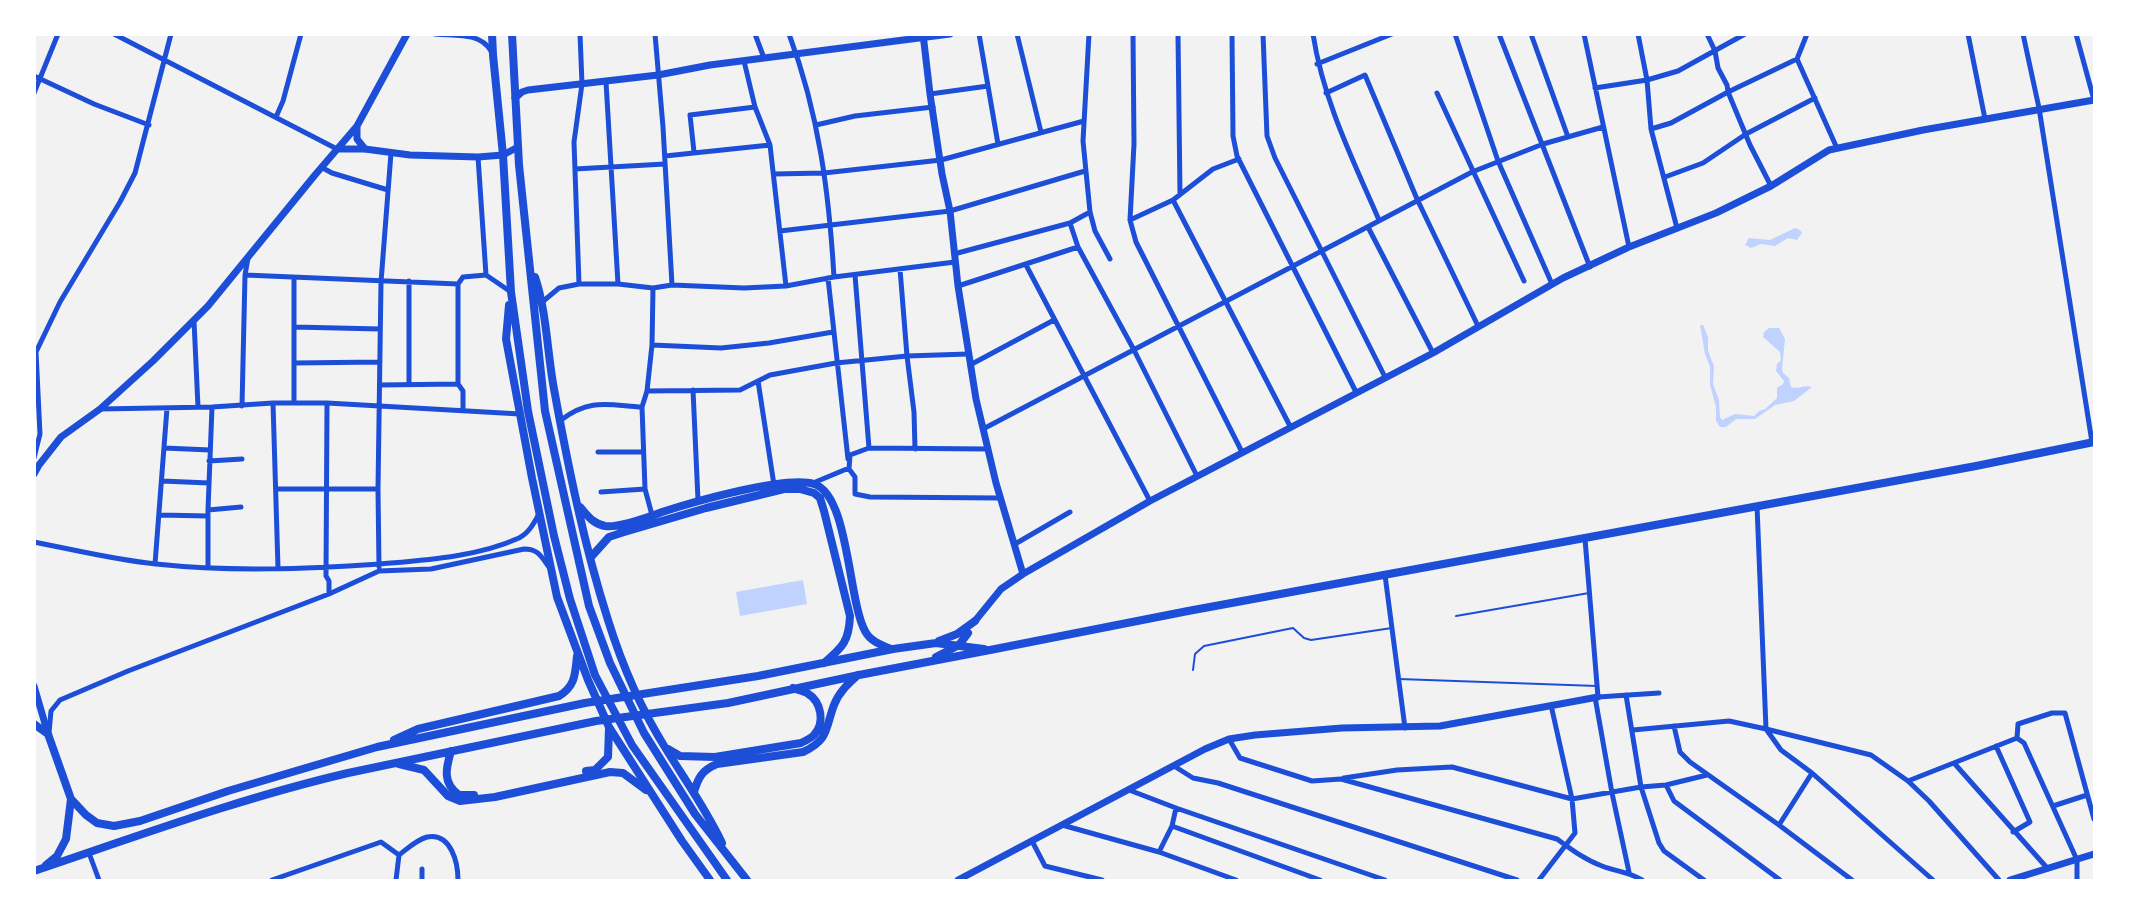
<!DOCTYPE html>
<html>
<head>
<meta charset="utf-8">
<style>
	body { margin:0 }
	#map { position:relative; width:2129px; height:915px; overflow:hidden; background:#f2f2f2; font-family:Manrope,sans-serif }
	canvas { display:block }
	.frame { position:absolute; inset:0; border:36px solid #fff; pointer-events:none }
</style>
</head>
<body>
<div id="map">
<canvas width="2129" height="915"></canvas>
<div class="frame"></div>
</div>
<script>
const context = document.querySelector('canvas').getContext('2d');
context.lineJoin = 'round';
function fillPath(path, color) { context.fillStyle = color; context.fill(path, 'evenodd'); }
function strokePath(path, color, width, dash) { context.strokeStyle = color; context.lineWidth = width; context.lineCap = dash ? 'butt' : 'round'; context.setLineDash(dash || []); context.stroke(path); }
const water = new Path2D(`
	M1795 228 1800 230 1802 233 1797 240 1788 238 1775 246 1761 244 1751 248 1745 245 1749 238 1770 240Z
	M1700 325H1703L1708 337V351L1714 366 1713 384 1719 400 1720 417 1722 420 1735 414 1754 416 1759 411 1765 409 1777 398V388L1783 384 1784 381 1776 371 1777 364 1781 360 1780 352 1763 337 1764 332 1769 328H1779L1785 339 1782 369 1783 373 1789 378 1791 387C1798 390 1805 384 1812 387L1794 401 1775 405 1755 419H1736L1726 427H1720L1716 421V407L1710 385V367L1705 354Z
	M803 580 807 604 740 616 736 592Z`);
const service = new Path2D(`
	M1456 616 1589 593
	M1193 670 1195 654 1204 646 1293 628 1304 638 1311 640 1392 628
	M1399 679 1597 686`);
const minor = new Path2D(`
	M114 34 337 149
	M435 34C455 36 480 32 491 51
	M655 34 663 127 672 285
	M755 34 764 58
	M789 34C819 114 829 193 834 277
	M979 34 998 144
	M1017 34 1041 132
	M1133 34 1134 144 1130 220 1136 242 1242 452
	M1178 34 1180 194
	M1232 34 1233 136 1237 156 1356 392
	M1263 34 1267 136 1275 158 1385 377
	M1313 34C1323 100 1353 160 1379 220
	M1455 34 1498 161 1552 284
	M1499 34 1590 267
	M1531 34 1568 137
	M1584 34 1629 247
	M1638 34 1647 80 1651 129 1677 228
	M1707 34 1715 51 1718 68 1727 85 1728 92 1750 145 1771 186
	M1807 34 1797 59 1836 146
	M1968 34 1985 119
	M2023 34 2039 108 2092 442
	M2076 34 2094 100
	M744 61 755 107 770 145 786 286
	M1317 64 1392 34
	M34 76 94 104 149 125
	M606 82 618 284
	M1595 88 1647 80 1678 71 1745 34
	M34 93 58 34
	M1326 93 1365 75 1417 199 1478 326
	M1437 93 1524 281
	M930 94 988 86
	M276 117 283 101 301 34
	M816 125 855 116 933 107
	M1651 129 1671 123 1728 92 1797 59
	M694 152 690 115 755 107
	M665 156 770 145
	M478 157 486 275
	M321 167 332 173 388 190
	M575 169 665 164
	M774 174 824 173 941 160 1084 121
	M1665 177 1703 163 1746 134 1815 98
	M1173 200 1290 426
	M1090 212 1095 231 1110 259
	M1130 220 1173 200 1213 169 1239 159
	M1070 223 1078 247 1134 350 1197 476
	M1368 227 1433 353
	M780 231 950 211 1085 171
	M954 254 1070 223 1090 212 1083 141 1089 34
	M1026 265 1150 501
	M900 269 907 356 914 412 915 449
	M245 275 458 284 463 277 486 275 511 292
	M855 275 869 448
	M294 278V403
	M828 278 848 459
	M409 281V384
	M458 284V384L463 391V409
	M579 284 574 142 582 84 580 34
	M958 286 1078 247
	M541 303 559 288 579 284H618L653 288 672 285 744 288 786 286 834 277 955 262
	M194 321 198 407
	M294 327 380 329
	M652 345 721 348 769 343 833 332
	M294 363 380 362
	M970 365 1054 320
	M758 381 774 485
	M380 385 458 384
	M693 390 698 500
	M647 391 740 390 770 375 836 363 907 356 968 354
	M273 403 278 568
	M327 403 326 576 329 581V594
	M242 406 245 275 248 258
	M100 409 212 407 273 403H327L520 414
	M561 420C590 398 608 405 642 407
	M983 429 1472 172 1543 144 1603 127
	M164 448 210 450
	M987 449 869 448 850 455 849 469 855 477V494L870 497 1000 498
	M598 452H643
	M34 458 40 434 36 352 60 302 120 202 135 173 171 34
	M209 461 242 459
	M162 481 209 483
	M813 483 849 468
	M277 489H378
	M601 492 645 489
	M1757 506 1766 729 1871 755 1908 781 1929 801 1999 880
	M208 510 241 507
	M160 515 208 516
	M652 515 645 489 642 407 647 391 652 345 653 288
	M1585 539 1598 697 1659 693
	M34 542C75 550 115 560 156 564 230 572 306 569 380 564 426 560 477 557 519 538 529 533 534 523 539 514
	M1015 544 1070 512
	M155 564 167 408
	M208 567V510L212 407
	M379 567 378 489 381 282 391 153
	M1385 575 1405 728
	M1626 695 1641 787 1659 843 1664 851 1704 880
	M1595 697 1612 793 1629 872
	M1674 726 1680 752 1690 762 1779 825 1852 880
	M1633 730 1729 721 1766 729 1781 750 1812 773 1933 880
	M49 733 51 711 60 700 128 671 329 594 379 571 431 569 524 549C538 549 541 556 549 567
	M2017 738 2018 724 2052 713H2065L2094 819
	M2017 738 2024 743 2077 860V880
	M1229 739 1240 758 1312 781 1341 779 1557 839C1571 849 1585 860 1602 866 1617 872 1627 871 1642 880
	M1996 746 2030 822 2013 832
	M1954 763 2048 869
	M1174 766 1193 778 1218 783 1517 880
	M1344 778 1397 770 1452 767 1572 799 1641 787 1666 785 1707 775
	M1908 781 2017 738
	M1666 785 1674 801 1780 880
	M1129 790 1176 808 1385 880
	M2053 806 2087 795
	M1062 825 1159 852 1236 880
	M1779 825 1812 773
	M1172 826 1320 880
	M1032 841 1045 866 1102 880
	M1159 852 1172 826 1176 808
	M89 853 99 880
	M272 880 381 842 399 855
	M396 880 399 855C407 849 416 840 427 837 451 832 458 863 458 880
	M422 880V869
	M1539 880 1575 833 1572 799 1551 705`);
const tertiary = new Path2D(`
	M923 34 930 94 942 174 950 211 958 286 976 399 996 483 1023 574
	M515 98 522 92 528 90 658 75 710 65 950 34
	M357 126V139L365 149
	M337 149H365L410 155 478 157 503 155 518 147
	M34 474 39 465 61 437 100 409 153 361 208 306 315 175 357 126 407 34
	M975 621 1001 589 1023 574 1150 501 1433 353 1563 278 1629 247 1716 213 1771 186 1829 150 1923 130 2094 100
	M34 686 48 734
	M958 880 1205 749 1229 739 1255 735 1342 728 1440 726 1598 697
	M2010 880 2094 854`);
const secondary = new Path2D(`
	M990 650 1188 611 1976 466 2094 442`);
const primary = new Path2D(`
	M492 34 493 55 503 155 511 292 528 411 554 536 570 599 595 675 632 745 727 880
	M512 34 519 165 545 411 589 606 610 663 644 733 695 814 747 880
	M535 277C547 313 547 352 554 389 568 466 584 545 608 620 622 665 641 709 666 749 685 780 706 809 722 843
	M509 305 506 339 532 478 557 597 588 680 609 727 682 841 710 880
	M580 507C588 516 592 523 605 526 620 528 648 517 662 512 693 502 786 475 814 484 849 495 848 600 865 631 870 641 881 645 891 649
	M591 557 609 537 621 533 706 508 784 489H800L814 493 820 498 824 511 850 616C849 641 843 647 824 663
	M939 641 957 634 975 621
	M936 657 959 645 968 633
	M34 724 48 734 71 799 66 839 57 856 46 865
	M394 740 418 729 559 696C576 686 575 673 577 656
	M668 749 680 756 715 757 801 743C805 741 810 739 814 735 825 723 822 702 807 693 804 691 798 690 793 688
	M451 751C446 768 442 783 459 795H474
	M399 764 424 770 448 796 460 801 495 797 610 772 623 773 646 790
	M586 771 595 770 608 757 609 728
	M694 792C698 778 702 770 717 764L803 752C829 740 825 729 834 705 839 692 848 684 858 675
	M71 799 86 815 97 823 114 826 140 821 228 791 377 747 585 703 758 676 893 649 936 643 984 649
	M34 871C138 836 241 798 348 773L596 721 728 703 859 675 990 650`);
fillPath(water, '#bfd3fe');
strokePath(service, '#1d4ed8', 2);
strokePath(minor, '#1d4ed8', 5);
strokePath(tertiary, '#1d4ed8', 7);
strokePath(secondary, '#1d4ed8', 8);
strokePath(primary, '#1d4ed8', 8);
</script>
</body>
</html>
